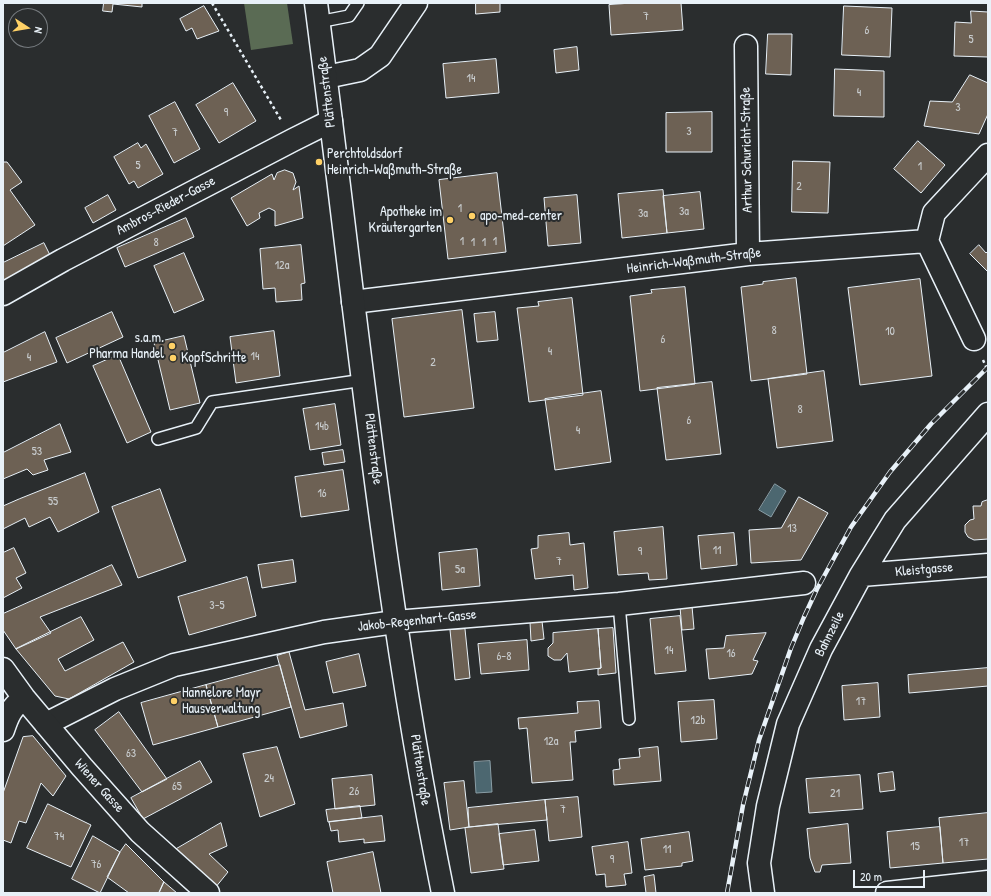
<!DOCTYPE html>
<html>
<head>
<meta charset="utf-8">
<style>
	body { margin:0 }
	#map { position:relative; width:991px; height:896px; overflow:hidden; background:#2a2d2e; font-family:"Patrick Hand",sans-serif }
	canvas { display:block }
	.frame { position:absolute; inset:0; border:4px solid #e8f1f8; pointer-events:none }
	.north { position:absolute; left:8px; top:8px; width:40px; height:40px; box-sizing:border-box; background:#2a2d2e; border:1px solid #767b7f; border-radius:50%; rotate:102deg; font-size:11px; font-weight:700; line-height:16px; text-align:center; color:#e8f1f8 }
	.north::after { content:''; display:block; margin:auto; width:14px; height:18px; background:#ffd166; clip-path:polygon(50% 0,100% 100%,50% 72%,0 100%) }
	.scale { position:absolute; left:853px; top:870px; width:72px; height:18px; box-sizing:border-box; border:2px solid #e8f1f8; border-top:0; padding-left:5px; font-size:12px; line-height:14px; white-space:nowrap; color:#e8f1f8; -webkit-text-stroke:3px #2a2d2e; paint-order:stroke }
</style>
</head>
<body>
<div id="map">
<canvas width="991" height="896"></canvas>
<div class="frame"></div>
<div class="north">N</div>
<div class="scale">20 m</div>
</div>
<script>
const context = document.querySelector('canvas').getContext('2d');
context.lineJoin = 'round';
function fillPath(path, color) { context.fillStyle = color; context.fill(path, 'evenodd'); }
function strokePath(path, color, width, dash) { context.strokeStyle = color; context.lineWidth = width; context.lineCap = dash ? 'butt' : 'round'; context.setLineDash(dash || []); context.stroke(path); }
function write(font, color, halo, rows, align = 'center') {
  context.font = font + ' "Patrick Hand",sans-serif'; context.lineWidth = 4; context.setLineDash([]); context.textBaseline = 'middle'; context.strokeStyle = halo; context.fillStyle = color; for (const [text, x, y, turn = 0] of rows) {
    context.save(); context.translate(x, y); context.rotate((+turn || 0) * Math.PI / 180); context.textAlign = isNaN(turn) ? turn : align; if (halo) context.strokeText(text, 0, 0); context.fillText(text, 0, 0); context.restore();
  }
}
const green = new Path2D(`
	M244 3H287L293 44 251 50Z`);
const water = new Path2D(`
	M775 484 786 491 771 517 759 510Z
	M490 761 492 792 476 793 474 762Z`);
const building = new Path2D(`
	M104 3H142V7L113 4 112 12 103 11Z
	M476 3H500V12L476 14Z
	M632 3H681L683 30 611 35 609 5Z
	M204 6 219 31 197 39 192 28 186 31 180 19Z
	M844 6 892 8 890 57 842 55Z
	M971 11 988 12V57L954 56 955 22 971 23Z
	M768 34H792L791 75 766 74Z
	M577 47 579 70 556 73 554 50Z
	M496 59 499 93 446 98 443 64Z
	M835 69 884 71V117L834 116Z
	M970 75 988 83V114L979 134 924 126 930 101 952 102Z
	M233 83 256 121 219 143 196 105Z
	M175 102 200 149 174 163 149 116Z
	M712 112V152H666V113Z
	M918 141 945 165 921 193 894 169Z
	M138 143 141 148 146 144 163 174 138 188 134 181 129 184 114 157Z
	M793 161 830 162 828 213 792 212Z
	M3 162H7L22 182 10 190 35 225 3 246Z
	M285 170 293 173 296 182 293 190 299 186 303 218 275 226V211L269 208 259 213 260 218 247 226 231 198 272 174 274 180 277 173Z
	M497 173 506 252 448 259 439 180Z
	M663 190 667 233 622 238 618 194Z
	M700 192 704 229 667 233 663 196Z
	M108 195 116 210 93 223 85 208Z
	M577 195 581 243 548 246 544 198Z
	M186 218 194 237 125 267 117 248Z
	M44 243 54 263 3 289V263Z
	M301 245 305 283 301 284 302 300 276 302 275 288 263 289 260 249Z
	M979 245 986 253 988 251V272L970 254Z
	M184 253 204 300 174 313 154 266Z
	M796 278 807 374 751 381 741 287 763 284V282Z
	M920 279 932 376 860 385 848 288Z
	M685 287 695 384 640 391 630 296 652 293 651 290Z
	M572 298 583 395 529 402 517 308 539 306 538 302Z
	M462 310 474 408 404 417 392 319Z
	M112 312 123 337 67 363 56 338Z
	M495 312 498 340 477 342 474 314Z
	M274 331 280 376 236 383 230 337Z
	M45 332 57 362 3 382V353Z
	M184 336 200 403 170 410 154 343Z
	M118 355 151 432 127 443 93 366Z
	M824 371 833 441 777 448 768 379Z
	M712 382 721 454 666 460 657 388Z
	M601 391 611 462 555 470 545 399Z
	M335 404 341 445 310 450 303 409Z
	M60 424 71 452 44 460 48 470 33 475 27 469 3 479V453Z
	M343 450 345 462 324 465 322 453Z
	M343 470 349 510 301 517 295 477Z
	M85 473 99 512 58 532 50 517 29 527 25 518 3 529V506L19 499Z
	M160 489 186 561 138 578 112 507Z
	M799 497 828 513 801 560 751 563 749 530 781 528Z
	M988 500V539L974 540 968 537 965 532V525L970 520 974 519 973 506H981L982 502Z
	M663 527 667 579 649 580 648 573 618 575 614 532Z
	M569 533 570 545 584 543 588 588 574 590 573 575 535 579 531 549 538 548V536Z
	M734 533 737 565 701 569 698 536Z
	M14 548 26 573 16 578 22 588 3 598V553Z
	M477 549 480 586 442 590 439 553Z
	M293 560 296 582 262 588 258 565Z
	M112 565 122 585 40 617 51 633 16 649 3 630V614Z
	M247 577 256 616 189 635 178 597Z
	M692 606 694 629 682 630 680 607Z
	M680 616 686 671 655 674 650 619Z
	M81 617 94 640 58 659 65 671 123 642 134 662 69 699 55 696 16 649Z
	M542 621 544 639 531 641 530 622Z
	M613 628 616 673 598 675V669L601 668 598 629Z
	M465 629 470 678 455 680 450 630Z
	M598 629 601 668 569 672 567 653 561 660H554L548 656V648L553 643V633Z
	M766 633 753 660 758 661 752 674 709 679 706 649 724 648 726 636Z
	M527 640 529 670 481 674 478 644Z
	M289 652 305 710 343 703 347 726 300 738 277 656Z
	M359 654 366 686 333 693 326 662Z
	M280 665 291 707 218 727 206 685Z
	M988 668V686L909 693 908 675Z
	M878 683 880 717 844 720 842 686Z
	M206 685 218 727 153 745 141 703Z
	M714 700 717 739 681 742 678 702Z
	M599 701 601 728 575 731 576 742H570L573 780 532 783 527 728 519 729 518 718 578 713 577 702Z
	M119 712 167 779 142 792 95 730Z
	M33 736 66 776 53 796 41 783 26 823 19 821 11 843 3 840V793L23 737Z
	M277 747 295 804 260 817 243 754Z
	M658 747 661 781 614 785 613 770 620 769 619 759 640 757 639 749Z
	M200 761 212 782 143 819 131 798Z
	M893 772 895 790 880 792 878 774Z
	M372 775 375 805 335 809 332 779Z
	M860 775 863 809 809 813 806 779Z
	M464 781 469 827 450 830 444 783Z
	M578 797 582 837 549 841 545 800Z
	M545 800 547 820 469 827 468 808Z
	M48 804 91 825 71 867 27 848Z
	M360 806 362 818 328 822 326 810Z
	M988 813V859L943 863 939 818Z
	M382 816 385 841 364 843V839L339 842 338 830 331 831 329 822Z
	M221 823 227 846 209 854 228 872 215 888 173 851Z
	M498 824 504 869 471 873 465 828Z
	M848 824 851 863 822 865 820 872H815L810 858 807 829Z
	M940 827 943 863 890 868 887 832Z
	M535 830 539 861 503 865 499 834Z
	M689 832 693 861 682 863V866L645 870 641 839Z
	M93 836 120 852 100 893 72 879Z
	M628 842 632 873 624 874 626 885 606 887 605 874 596 875 592 847Z
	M126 844 164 882 159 893H129L107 877 120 852Z
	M373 852 381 893H333L327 862Z
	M654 875 656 893H646L644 877Z
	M164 882 177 893H159Z`);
const path = new Path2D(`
	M212 3 281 120
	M983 360 988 371`);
const lane = new Path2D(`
	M318 22 349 16 358 3
	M158 439 196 428 212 402 364 380
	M619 604 629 719`);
const street = new Path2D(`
	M746 46 748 254
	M326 77 360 70 380 56 416 3
	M927 241 934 213 988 155
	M3 294 63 260 293 140 331 121
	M353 302 748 254 927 241 974 339
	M861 575 988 565
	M46 724 115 689 174 665 324 632 395 622 619 604 804 583
	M763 893 759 863 768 806 788 724 821 649 861 575 895 520 988 414
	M887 893 988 882`);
const secondary = new Path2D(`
	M316 3C355 300 383 599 443 893
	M3 669 24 698 82 767 140 832 208 893
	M3 730C8 715 11 708 24 698`);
const rail = new Path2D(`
	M727 893 743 805 759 740 791 648 804 617 817 589 851 527 890 472 931 424 988 367`);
const markers = [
	[319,162,4,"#ffd166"],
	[472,216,4,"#ffd166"],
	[450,220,4,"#ffd166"],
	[172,346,4,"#ffd166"],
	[173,358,4,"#ffd166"],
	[174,701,4,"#ffd166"]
];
const numberNames = [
	["7",646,17],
	["6",867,31],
	["5",971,40],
	["14",471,79],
	["4",859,93],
	["3",958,108],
	["9",226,113],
	["3",689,132],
	["7",175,133],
	["5",138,166],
	["1",920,167],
	["2",799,187],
	["1",460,209],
	["3a",684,212],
	["3a",643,214],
	["1",462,242],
	["1",495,242],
	["8",156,243],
	["1",473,243],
	["1",484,243],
	["12a",282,266],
	["8",774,331],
	["10",890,332],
	["6",663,340],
	["4",550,352],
	["14",255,357],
	["4",29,358],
	["2",433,363],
	["8",800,410],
	["6",689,421],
	["14b",322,427],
	["4",578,431],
	["53",37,452],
	["16",322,494],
	["55",53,502],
	["13",792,529],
	["11",717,551],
	["9",640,552],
	["7",559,562],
	["5a",460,570],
	["3-5",217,606],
	["14",669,651],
	["16",731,654],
	["6-8",504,657],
	["17",861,702],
	["12b",698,721],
	["12a",551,742],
	["63",131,754],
	["24",269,779],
	["65",177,787],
	["26",354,792],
	["21",835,794],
	["7",563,810],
	["74",59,837],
	["17",964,843],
	["15",915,847],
	["11",667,850],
	["9",612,860],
	["76",96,865]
];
const streetNames = [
	["Plättenstraße",327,92,-97],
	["Arthur Schuricht-Straße",747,150,-91],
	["Ambros-Rieder-Gasse",166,206,-28],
	["Heinrich-Waßmuth-Straße",694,261,-7],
	["Plättenstraße",373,449,83],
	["Kleistgasse",924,570,-5],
	["Jakob-Regenhart-Gasse",417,621,-6],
	["Bahnzeile",830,634,-63],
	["Plättenstraße",420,770,81],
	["Wiener Gasse",99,786,48]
];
const poiNames = [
	["Perchtoldsdorf",327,154],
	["Heinrich-Waßmuth-Straße",327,170],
	["Apotheke im",442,212,"right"],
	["Kräutergarten",442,228,"right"],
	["apo-med-center",480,216],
	["s.a.m.",164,338,"right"],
	["Pharma Handel",164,354,"right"],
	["KopfSchritte",181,358],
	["Hannelore Mayr",182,693],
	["Hausverwaltung",182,709]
];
fillPath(green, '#5a6b54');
fillPath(water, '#4c6770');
strokePath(water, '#8a9ea6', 1);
fillPath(building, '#6d6154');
strokePath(building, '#e8f1f8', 1);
strokePath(lane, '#e8f1f8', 14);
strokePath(street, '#e8f1f8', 25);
strokePath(secondary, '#e8f1f8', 25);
strokePath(path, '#e8f1f8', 2.5, [3, 3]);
strokePath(lane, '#2a2d2e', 11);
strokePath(street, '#2a2d2e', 22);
strokePath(secondary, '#2a2d2e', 22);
strokePath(rail, '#e8f1f8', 4.5);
strokePath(rail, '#2a2d2e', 3, [9]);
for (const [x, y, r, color] of markers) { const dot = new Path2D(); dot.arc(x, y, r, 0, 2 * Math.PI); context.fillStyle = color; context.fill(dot); strokePath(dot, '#2a2d2e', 1.5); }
write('12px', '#c9cdcf', null, numberNames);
write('14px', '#e8f1f8', '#2a2d2e', streetNames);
write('14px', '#e8f1f8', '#2a2d2e', poiNames, 'left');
</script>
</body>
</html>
